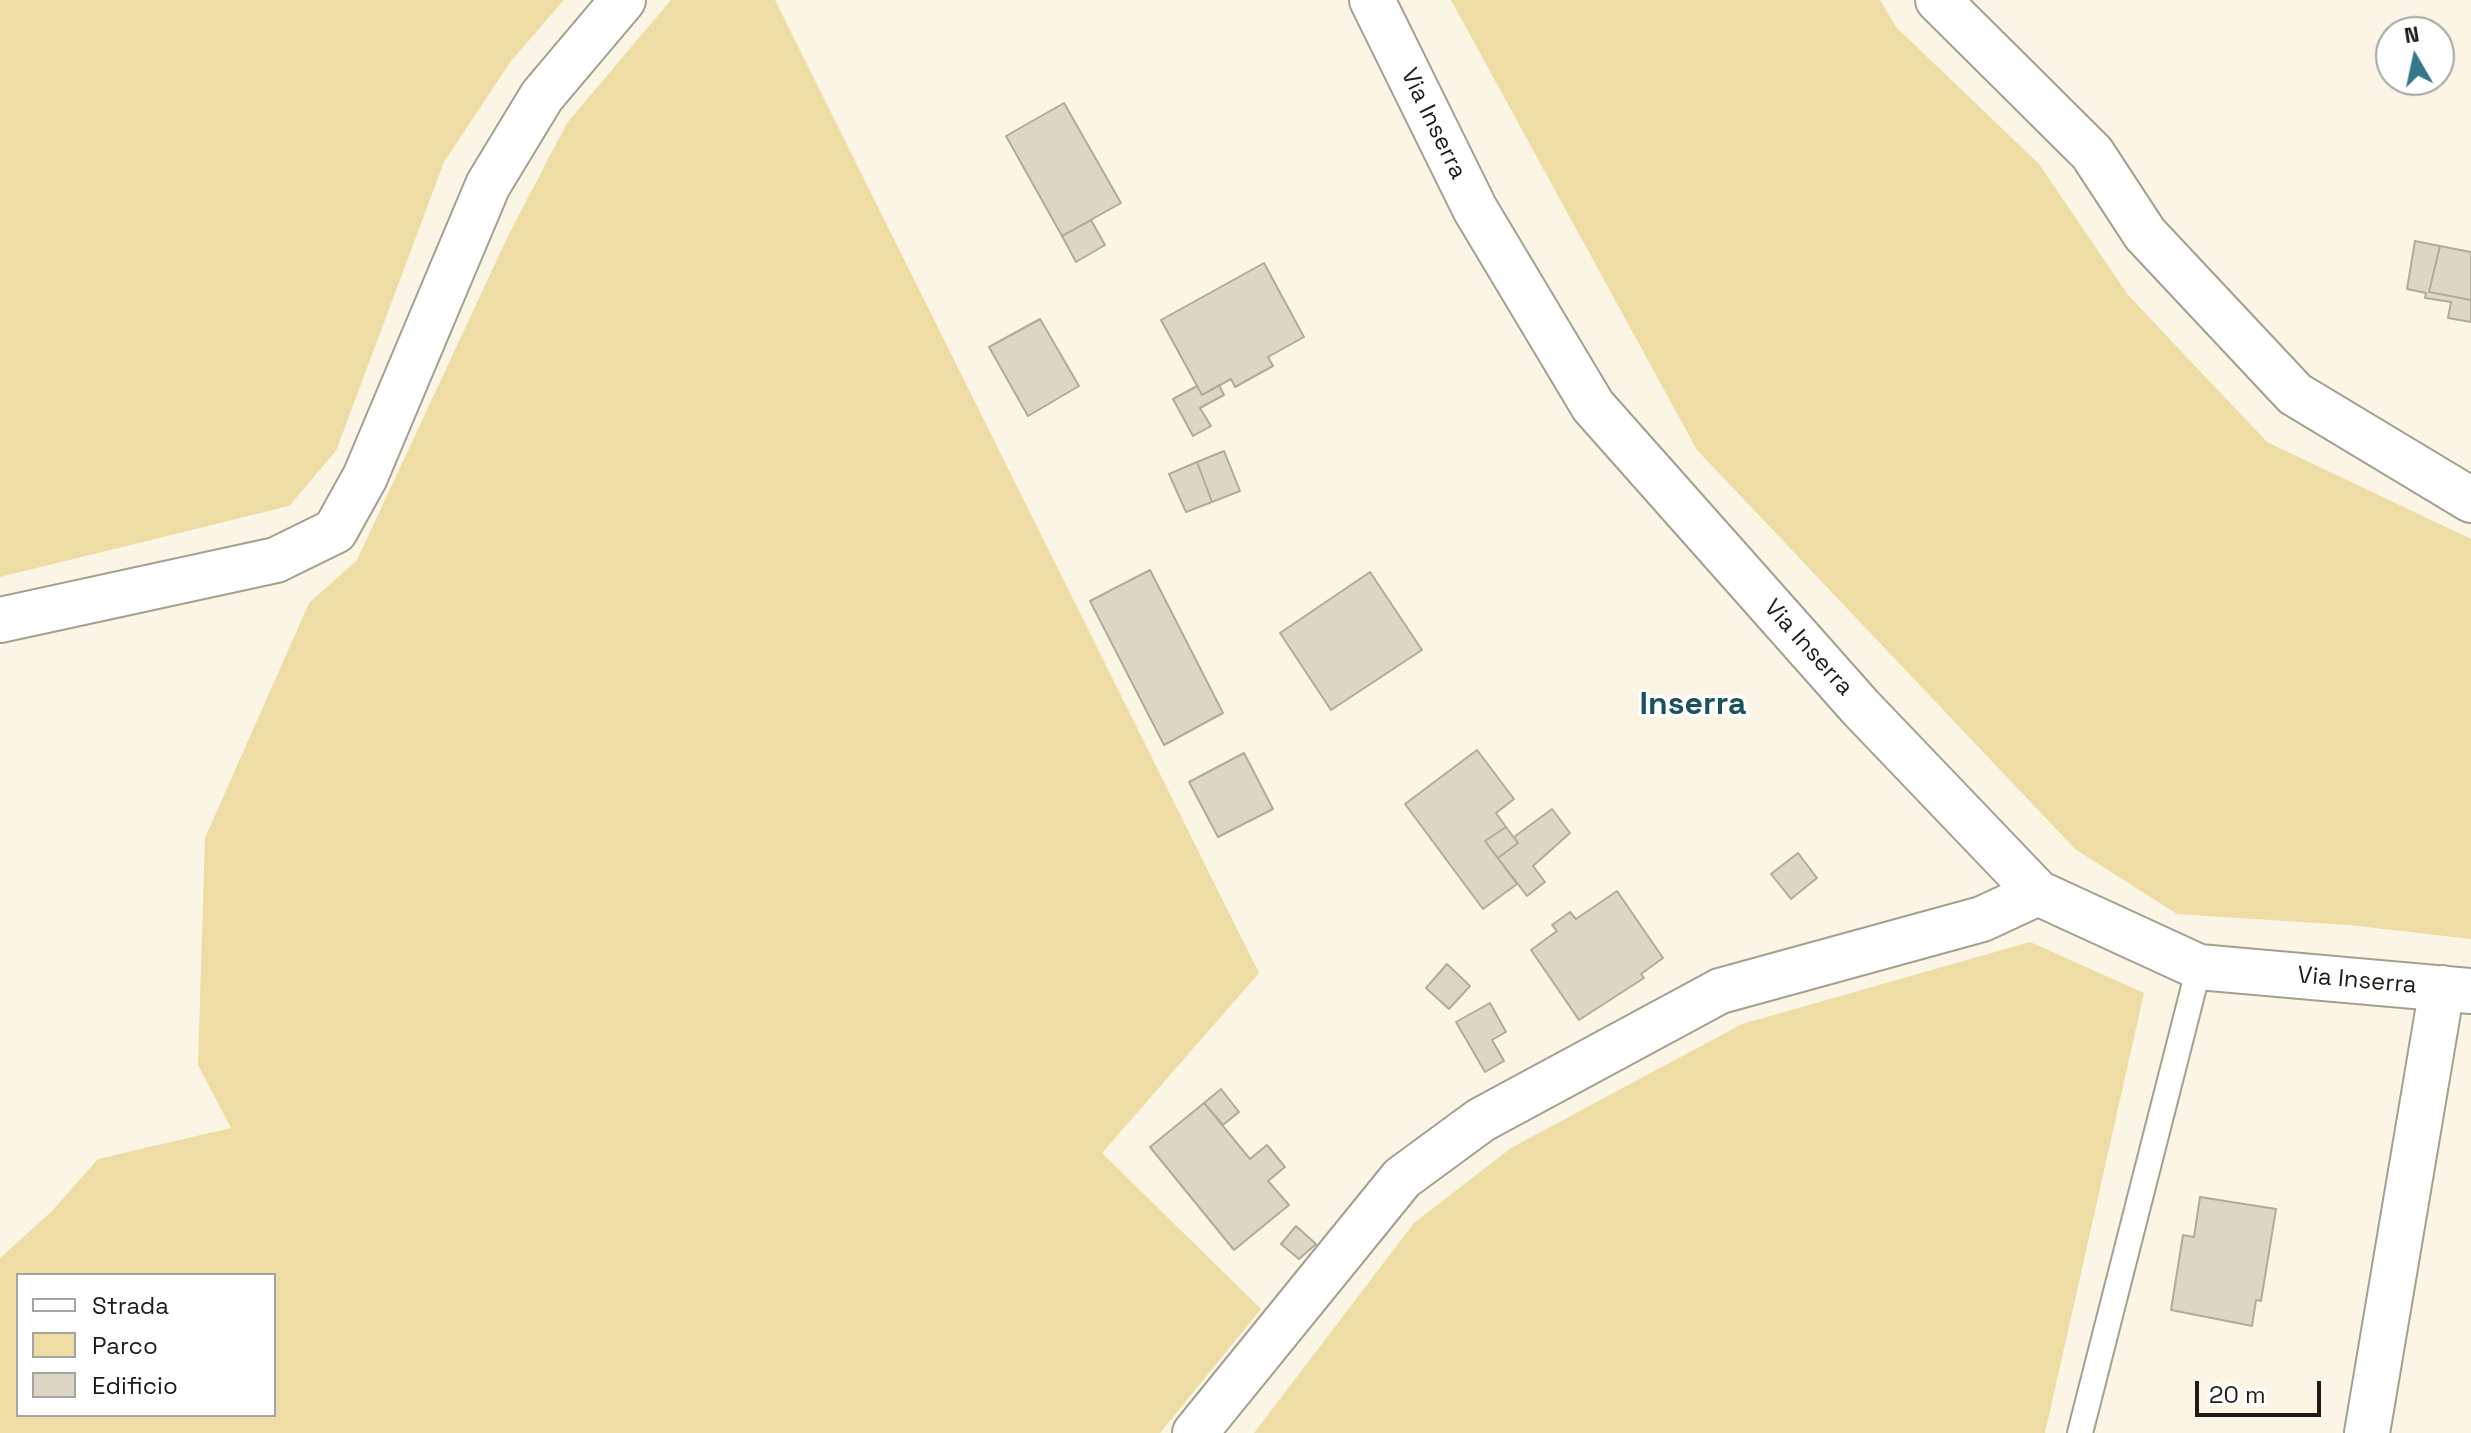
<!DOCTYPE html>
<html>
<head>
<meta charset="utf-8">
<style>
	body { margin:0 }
	#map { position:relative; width:2471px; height:1433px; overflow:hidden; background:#faf5e4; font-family:"Space Grotesk",sans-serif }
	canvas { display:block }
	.legend { position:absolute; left:16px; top:1273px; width:260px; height:144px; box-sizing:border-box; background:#fff; border:2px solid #a5a4a2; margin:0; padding:10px 14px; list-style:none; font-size:24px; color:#1e1c16 }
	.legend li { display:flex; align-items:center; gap:16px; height:40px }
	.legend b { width:40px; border:2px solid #a5a4a2 }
	.north { position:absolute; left:2375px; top:16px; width:80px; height:80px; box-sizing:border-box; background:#fff; border:2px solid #a5a4a2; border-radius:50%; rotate:351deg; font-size:22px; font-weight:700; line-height:32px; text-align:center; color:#1e1c16 }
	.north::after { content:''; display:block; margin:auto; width:28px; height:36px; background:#36778a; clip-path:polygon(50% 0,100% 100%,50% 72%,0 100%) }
	.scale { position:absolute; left:2195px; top:1381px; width:126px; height:36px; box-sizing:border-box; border:4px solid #1e1c16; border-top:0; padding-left:10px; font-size:24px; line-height:28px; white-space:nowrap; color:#1e1c16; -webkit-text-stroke:6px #fff; paint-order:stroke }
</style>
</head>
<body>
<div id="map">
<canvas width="2471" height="1433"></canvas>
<ul class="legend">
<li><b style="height:10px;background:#fff"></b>Strada</li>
<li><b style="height:22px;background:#eddca3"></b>Parco</li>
<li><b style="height:22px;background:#dbd6c5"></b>Edificio</li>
</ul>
<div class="north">N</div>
<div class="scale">20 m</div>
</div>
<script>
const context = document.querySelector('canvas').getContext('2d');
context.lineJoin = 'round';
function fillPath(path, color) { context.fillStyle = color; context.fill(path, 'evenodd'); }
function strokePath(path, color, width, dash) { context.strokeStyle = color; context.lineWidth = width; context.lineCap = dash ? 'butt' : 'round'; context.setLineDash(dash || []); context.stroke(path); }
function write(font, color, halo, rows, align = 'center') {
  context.font = font + ' "Space Grotesk",sans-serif'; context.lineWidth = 6; context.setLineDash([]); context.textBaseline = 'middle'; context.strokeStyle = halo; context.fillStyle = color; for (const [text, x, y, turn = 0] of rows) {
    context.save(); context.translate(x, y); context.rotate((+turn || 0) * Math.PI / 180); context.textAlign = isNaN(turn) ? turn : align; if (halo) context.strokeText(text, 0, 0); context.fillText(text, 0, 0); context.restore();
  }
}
const green = new Path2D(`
	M0 0H564L511 61 444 162 336 451 289 506 0 577Z
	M671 0H775L1259 973 1102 1153 1261 1309 1160 1433H0V1258L51 1212 98 1159 231 1128 198 1065 205 838 309 603 357 560 508 236 567 123ZM18 1275H274V1415H18Z
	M1451 0H1880L1896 27 2039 164 2128 295 2267 442 2471 539V939L2349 925 2177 914 2075 849 1697 450Z
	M2030 942 2144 993 2045 1433H1254L1414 1223 1511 1148 1742 1024Z`);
const building = new Path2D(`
	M1064 103 1121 203 1062 236 1006 136Z
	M1091 220 1105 245 1076 262 1062 236Z
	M2415 241 2440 246 2429 292 2471 300V322L2448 318 2451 302 2425 298 2426 293 2407 289Z
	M2440 246 2471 252V300L2429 292Z
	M1264 263 1304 337 1268 357 1273 366 1235 387 1231 379 1202 395 1161 320Z
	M1040 319 1079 386 1028 416 989 347Z
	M1219 385 1224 395 1200 408 1211 426 1193 436 1173 399 1197 386 1202 395Z
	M1224 451 1240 491 1212 502 1197 462Z
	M1197 462 1212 502 1186 512 1169 474Z
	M1150 570 1223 713 1164 745 1090 601Z
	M1370 572 1422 650 1331 710 1280 633Z
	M1477 750 1514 799 1496 813 1506 827 1485 841 1517 884 1483 909 1405 804Z
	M1244 753 1273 809 1218 837 1189 782Z
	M1552 809 1570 833 1533 866 1545 882 1527 896 1498 858 1518 843 1514 837Z
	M1506 827 1518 843 1498 858 1485 841Z
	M1798 853 1817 878 1791 899 1771 874Z
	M1617 891 1663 958 1641 974 1644 978 1579 1020 1531 950 1557 931 1552 925 1570 912 1576 919Z
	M1447 964 1470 986 1449 1009 1426 988Z
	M1490 1003 1506 1032 1492 1040 1504 1061 1485 1072 1456 1022Z
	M1221 1089 1239 1112 1223 1125 1204 1103Z
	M1204 1103 1250 1159 1267 1145 1285 1167 1268 1181 1289 1205 1234 1250 1150 1147Z
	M2200 1197 2276 1209 2261 1301 2256 1300 2252 1326 2171 1310 2183 1235 2194 1237Z
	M1296 1226 1316 1244 1299 1259 1281 1244Z`);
const lane = new Path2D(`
	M2080 1433 2199 967`);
const street = new Path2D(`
	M1372 0 1475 209 1593 406 1861 708 2038 893 2199 967 2471 991
	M1938 0 2092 153 2145 234 2295 394 2471 500
	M0 620 276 560 335 531 365 477 488 185 542 96 623 0
	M1195 1433 1402 1178 1481 1120 1720 991 1982 919 2038 893
	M2367 1433 2442 988`);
const streetNames = [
	["Via Inserra",1433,124,64],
	["Via Inserra",1808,648,48],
	["Via Inserra",2357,981,5]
];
const districtNames = [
	["Inserra",1693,705]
];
fillPath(green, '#eddca3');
fillPath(building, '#dbd6c5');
strokePath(building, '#b0ac9b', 2);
strokePath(lane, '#a49f8f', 28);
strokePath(street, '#a49f8f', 48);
strokePath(lane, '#fff', 24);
strokePath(street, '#fff', 44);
write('24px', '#1e1c16', '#fff', streetNames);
write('bold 32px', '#1b505e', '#fff', districtNames);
</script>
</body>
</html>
